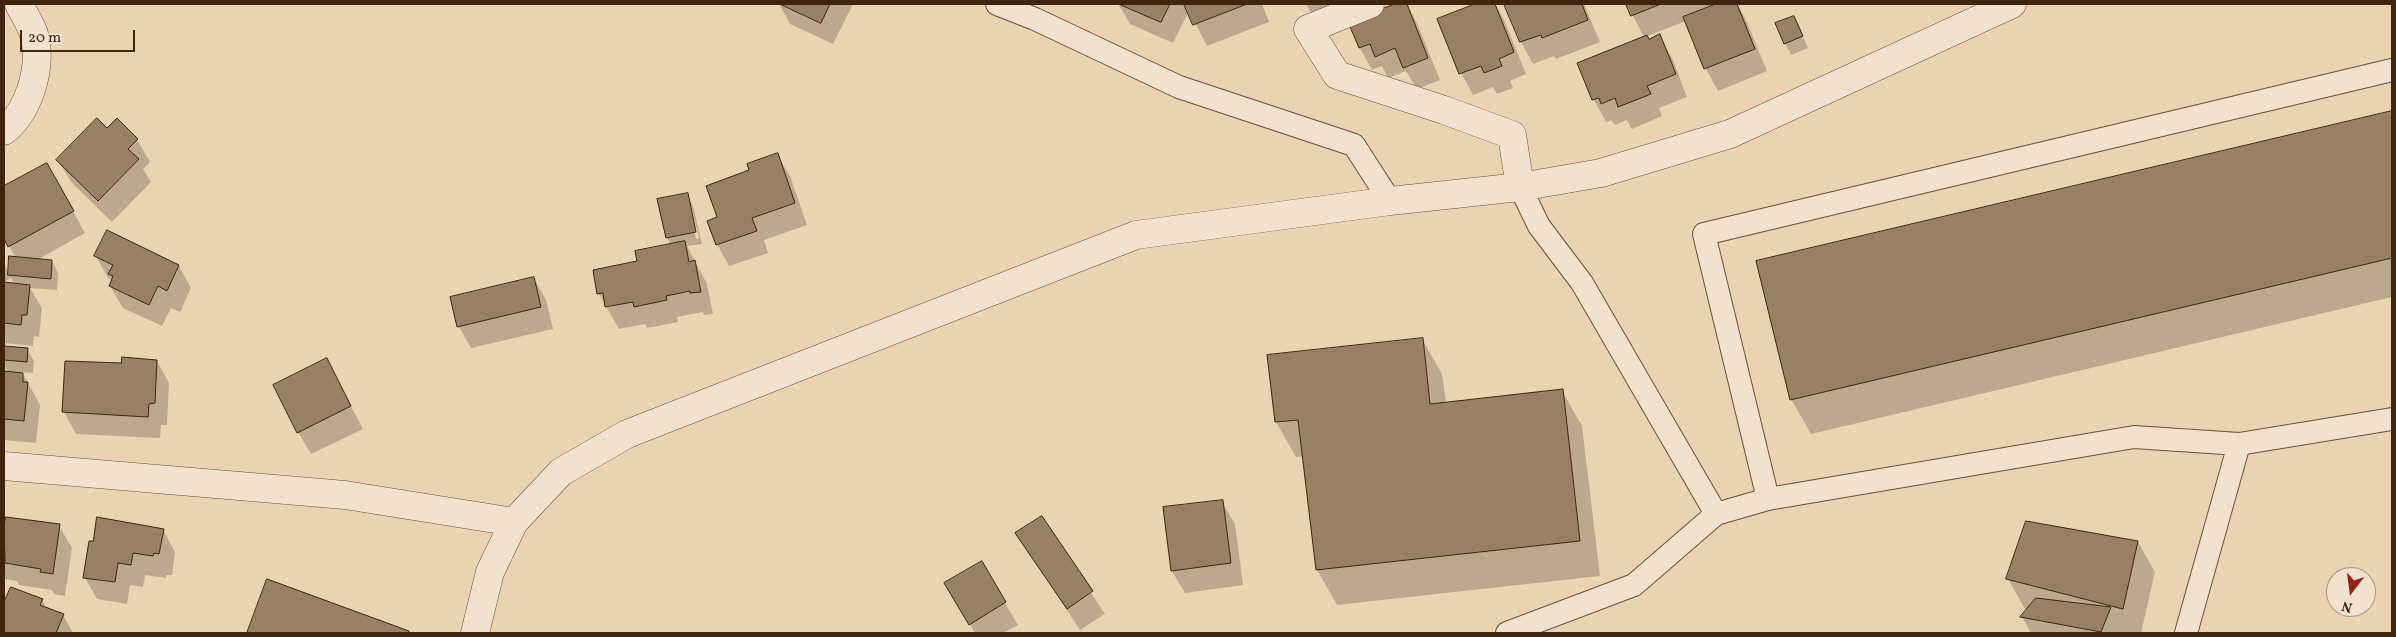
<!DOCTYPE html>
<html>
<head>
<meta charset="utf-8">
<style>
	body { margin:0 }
	#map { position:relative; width:2396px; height:637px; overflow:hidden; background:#ead3b3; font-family:Vollkorn,serif }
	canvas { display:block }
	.frame { position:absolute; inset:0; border:5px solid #41240e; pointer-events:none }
	.north { position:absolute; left:2326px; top:567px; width:50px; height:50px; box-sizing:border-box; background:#f1e2ce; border:1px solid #ab9681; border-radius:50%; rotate:195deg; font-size:14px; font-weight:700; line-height:20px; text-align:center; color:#41240e }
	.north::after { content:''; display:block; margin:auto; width:18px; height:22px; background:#8f2418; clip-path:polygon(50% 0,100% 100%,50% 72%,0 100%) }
	.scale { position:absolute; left:20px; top:30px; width:115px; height:22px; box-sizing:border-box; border:2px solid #41240e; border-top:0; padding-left:6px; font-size:15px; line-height:18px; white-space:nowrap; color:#41240e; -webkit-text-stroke:4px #f1e2ce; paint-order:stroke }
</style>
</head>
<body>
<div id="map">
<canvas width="2396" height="637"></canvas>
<div class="frame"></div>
<div class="north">N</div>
<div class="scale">20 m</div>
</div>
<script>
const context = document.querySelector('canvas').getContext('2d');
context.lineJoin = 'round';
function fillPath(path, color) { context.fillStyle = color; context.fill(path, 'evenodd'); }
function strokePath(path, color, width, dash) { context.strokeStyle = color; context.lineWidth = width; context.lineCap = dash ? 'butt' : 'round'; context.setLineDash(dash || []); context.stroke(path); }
const shadow = new Path2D(`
	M779 4H853L833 44 790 24Z
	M1118 4H1262L1269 22 1207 46 1189 11 1173 43 1130 24Z
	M1306 4H1359L1316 21Z
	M1399 4H1406L1417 23 1440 80 1417 89 1406 71 1388 78 1382 66 1372 70 1360 48 1350 23Z
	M1478 4H1495L1504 20 1526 74 1510 81 1513 88 1497 94 1493 87 1473 95 1461 73 1438 20Z
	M1506 4H1584L1600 42 1556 59 1554 56 1533 64 1521 42Z
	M1627 4H1737L1746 20 1767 71 1718 91 1706 69 1686 21 1647 36 1649 40 1659 36 1672 58 1687 97 1659 108 1662 116 1632 129 1627 120 1615 125 1611 120 1606 122 1594 100 1579 63 1644 37Z
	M1794 17 1808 48 1791 55 1785 43Z
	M2392 112V297L1811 434 1791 399 1758 262Z
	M117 120 137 140 150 162 143 169 151 182 112 222 71 182 58 160 107 130Z
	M777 155 790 176 807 225 764 240 768 253 729 266 717 244 750 171Z
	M47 165 85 233 37 260 52 261 58 273 57 290 30 288 42 308 39 337 34 336 33 346 4 343V284L15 285 11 278 4 282V264L9 274 16 258 4 237V188Z
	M687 194 693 206 702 244 687 246 707 284 713 314 704 315 703 312 677 317 678 322 647 328 645 324 619 329 599 294 594 271 638 262 671 245 667 238ZM689 205H691L699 238 696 239Z
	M96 256 179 266 191 288 180 312 171 308 162 326 123 308 110 286 112 280 108 278Z
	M534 278 546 300 553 329 471 348 459 327Z
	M1422 339 1442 374 1446 403 1562 391 1582 426 1600 576 1337 605 1317 570 1304 456 1296 457 1276 422 1269 356Z
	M4 347 27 349 34 361 33 373 22 372 40 405 36 443 4 440V372H8L4 364Z
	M327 360 363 429 311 454 298 432Z
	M157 361 169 383 167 425H161L160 438 76 434 64 412 122 364Z
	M1222 502 1235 524 1243 585 1185 593 1172 571Z
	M1042 518 1105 614 1080 630 1017 534Z
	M4 526H59L72 548 65 596 54 594 52 590 19 585 17 581 4 579Z
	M163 530 175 552 172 575H166V578L145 575 143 587 130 585 127 604 97 599 85 578Z
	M2138 542 2155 572 2141 633H2031L2022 617 2028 610 2025 609 2008 579Z
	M981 562 1018 625 1003 633H975L946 583Z
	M267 581 409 632V633H248Z
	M42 600 47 609 63 615 73 633H4V603Z`);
const building = new Path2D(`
	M780 4H830L821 23Z
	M1119 4H1170L1161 22Z
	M1184 4H1247L1193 25Z
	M1395 4H1407L1428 58 1403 68 1395 48 1375 57 1370 44 1359 48 1348 22Z
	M1475 4H1495L1514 52 1499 59 1502 66 1484 73 1481 66 1459 74 1437 19Z
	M1504 4H1582L1588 20 1542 38 1541 35 1520 42Z
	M1626 4H1661L1631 16Z
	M1716 4H1737L1755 49 1704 69 1683 17Z
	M1794 16 1803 36 1784 44 1775 23Z
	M1660 34 1676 74 1647 86 1651 94 1618 107 1615 98 1601 104 1599 98 1592 100 1577 63 1647 35 1649 39Z
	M2392 111V258L1790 400 1756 261Z
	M97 118 107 128 117 118 138 139 128 149 139 159 98 201 56 160Z
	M778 153 795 203 752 218 757 231 716 245 707 221 717 217 706 186 749 170 747 164Z
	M47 163 74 211 8 247 4 239V186Z
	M688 193 696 232 666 238 657 199Z
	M107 230 179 265 167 291 158 286 149 305 109 286 113 276 108 274 113 265 94 256Z
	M685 241 689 262 695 260 701 292 690 293V291L666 296 667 300 634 307 633 302 605 307 603 293 597 294 593 270 637 261 635 251Z
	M9 256 52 260 51 279 8 275Z
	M534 277 541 307 457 327 450 297Z
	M4 282 30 285 27 315H22L21 325 4 323Z
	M1423 338 1430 404 1563 389 1580 541 1316 570 1298 420 1275 422 1267 355Z
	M4 346 28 348 27 362 4 360Z
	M122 357 157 360 155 403 149 404 148 417 62 412 65 361 121 363Z
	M327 358 351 406 297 433 273 385Z
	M4 371 23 373V382H28L24 421 4 419Z
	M1223 500 1231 563 1171 571 1163 507Z
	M1042 516 1093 591 1067 609 1015 533Z
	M6 517 60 524 53 574 40 572 41 569 5 563 4 525Z
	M97 517 164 529 159 554 154 553 153 556 133 553 131 565 118 563 115 582 83 578 89 541H93Z
	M2026 521 2138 541 2123 609 2006 579Z
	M982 561 1006 602 969 625 944 583Z
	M267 579 409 631V633H247Z
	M11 587 43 599 40 605 64 614 56 633H4V602Z
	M2036 598 2111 607 2101 632 2020 617Z`);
const service = new Path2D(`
	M997 4 1035 19 1179 87 1354 145 1390 201
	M1520 187 1539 226 1582 283 1716 514
	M1768 499 1704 234 2392 70
	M1507 633 1634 585 1716 514 1768 499 2134 437 2239 444 2392 419
	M2186 633 2239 444`);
const minor = new Path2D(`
	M1370 4 1308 29 1337 75 1444 110 1512 135 1520 187`);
const tertiary = new Path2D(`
	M4 131C28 112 40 73 36 43 35 30 24 15 19 4
	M4 466 345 495 514 522
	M475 633 490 572 514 522 561 472 627 434 1136 235 1390 201 1520 187 1601 173 1730 134 2012 4`);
fillPath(shadow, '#0003');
fillPath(building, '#997f64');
strokePath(building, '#41240e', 1);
strokePath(service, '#6b5037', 24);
strokePath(minor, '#6b5037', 29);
strokePath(tertiary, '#6b5037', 29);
strokePath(service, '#f1e2ce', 22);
strokePath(minor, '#f1e2ce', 28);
strokePath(tertiary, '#f1e2ce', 28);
</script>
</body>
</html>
